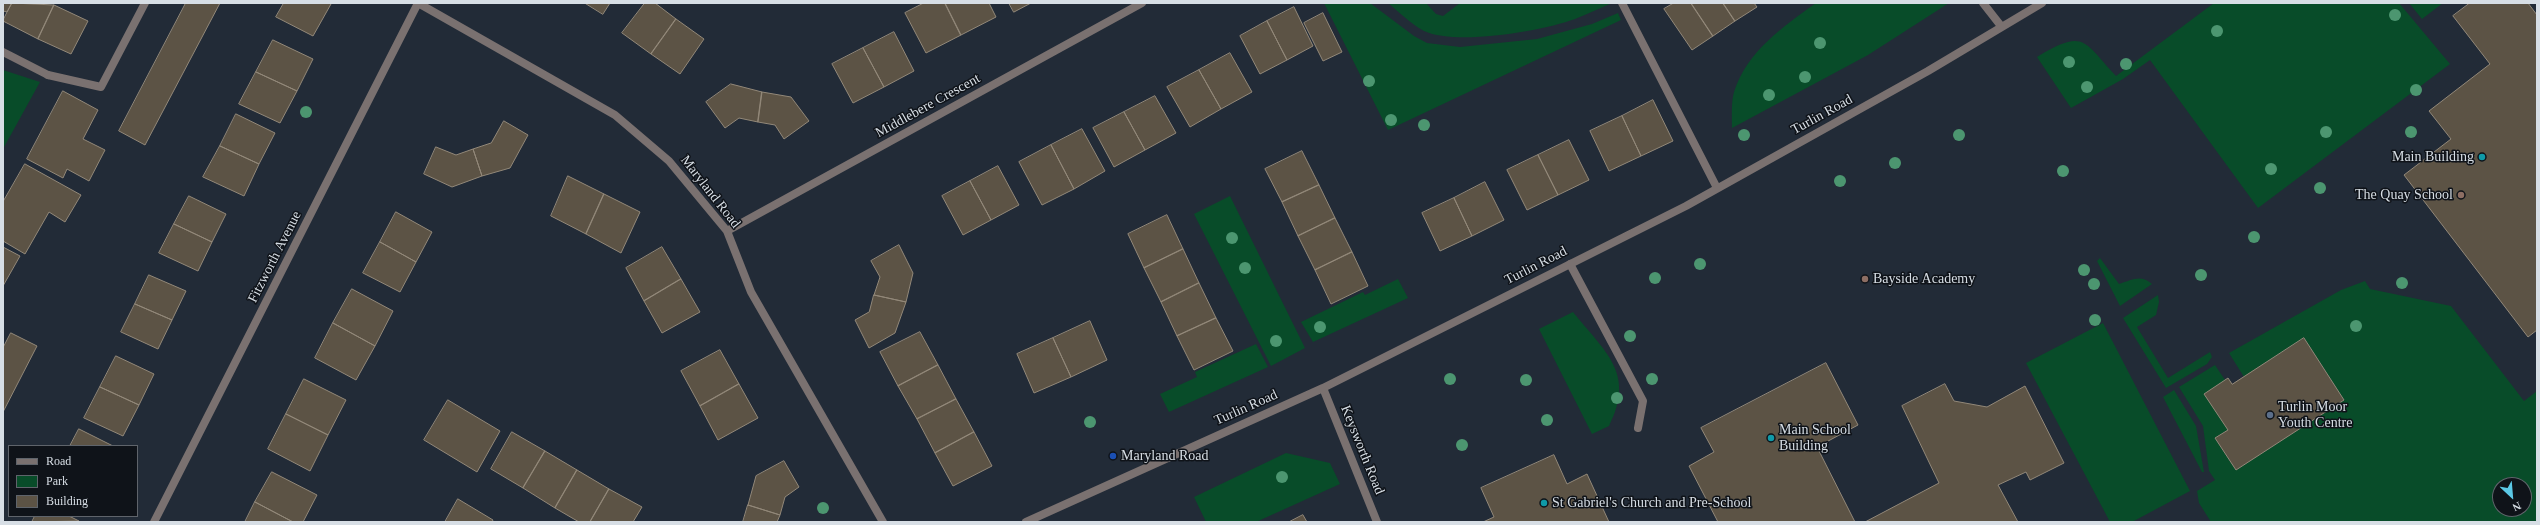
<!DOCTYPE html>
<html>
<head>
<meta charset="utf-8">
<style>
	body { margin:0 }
	#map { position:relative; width:2540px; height:525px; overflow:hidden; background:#222b37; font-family:"Times New Roman",serif }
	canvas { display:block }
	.frame { position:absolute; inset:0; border:4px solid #d7dee5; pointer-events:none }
	.legend { position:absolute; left:8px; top:445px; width:130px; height:72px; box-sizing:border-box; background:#0f1319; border:1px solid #5f646b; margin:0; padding:5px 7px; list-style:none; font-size:12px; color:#d7dee5 }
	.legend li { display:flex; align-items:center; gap:8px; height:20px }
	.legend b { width:20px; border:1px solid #5f646b }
	.north { position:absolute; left:2492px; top:477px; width:40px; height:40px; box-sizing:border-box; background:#0f1319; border:1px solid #5f646b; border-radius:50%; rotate:154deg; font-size:11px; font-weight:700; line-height:16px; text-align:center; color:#d7dee5 }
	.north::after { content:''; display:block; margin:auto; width:14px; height:18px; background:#5bc8e6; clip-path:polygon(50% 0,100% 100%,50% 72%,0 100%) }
</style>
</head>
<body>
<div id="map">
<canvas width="2540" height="525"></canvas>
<div class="frame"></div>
<ul class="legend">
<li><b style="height:5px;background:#7a7170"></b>Road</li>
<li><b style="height:11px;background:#084c29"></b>Park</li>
<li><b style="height:11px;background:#5c5345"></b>Building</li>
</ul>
<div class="north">N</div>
</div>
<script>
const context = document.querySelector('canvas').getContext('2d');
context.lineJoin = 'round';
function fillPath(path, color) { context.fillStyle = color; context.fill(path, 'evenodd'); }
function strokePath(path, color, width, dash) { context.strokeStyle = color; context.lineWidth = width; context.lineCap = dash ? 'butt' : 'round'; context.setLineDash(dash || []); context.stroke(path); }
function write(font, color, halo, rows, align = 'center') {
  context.font = font + ' "Times New Roman",serif'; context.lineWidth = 3; context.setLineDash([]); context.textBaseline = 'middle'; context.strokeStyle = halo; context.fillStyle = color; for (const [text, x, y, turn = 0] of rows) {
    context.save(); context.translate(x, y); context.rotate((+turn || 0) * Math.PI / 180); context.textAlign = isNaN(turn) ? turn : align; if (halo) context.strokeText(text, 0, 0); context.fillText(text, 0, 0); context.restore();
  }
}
const green = new Path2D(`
	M1324 3H1370L1414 36 1427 43 1460 47 1537 39 1592 24 1618 13 1621 20 1388 130Z
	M1388 3H1426L1436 14 1443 16 1460 3H1612C1600 8 1588 14 1575 19 1542 31 1457 46 1424 31 1411 24 1399 12 1388 3Z
	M1816 3H1949L1868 55 1732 128C1732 117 1731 102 1734 92 1746 52 1784 26 1816 3Z
	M2214 3H2399L2450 64 2258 208 2150 60 2123 79 2071 108 2037 57C2085 28 2083 41 2116 76Z
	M2409 3H2443L2422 19Z
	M3 70 40 82 3 149Z
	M1230 196 1305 348 1271 366 1194 214Z
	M2100 258 2119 284C2132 280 2141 274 2152 284L2120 306 2097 261Z
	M1398 279 1408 298 1313 342 1301 322 1363 292 1365 295Z
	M2365 281 2370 289 2451 306 2524 401 2537 391V522H2211L2199 503 2197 491 2215 480 2209 471 2203 426 2179 387 2215 365 2225 380 2228 430 2215 438 2236 470 2344 400 2304 338 2244 377 2229 353 2341 290ZM2500 485H2524V509H2500Z
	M2158 295 2159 302 2156 315 2137 327 2168 378 2210 352 2212 357 2207 364 2166 388 2123 318Z
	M1573 312C1605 352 1636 373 1609 426L1592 434 1539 329Z
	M2103 323 2190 491 2132 522H2110L2026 363Z
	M1256 344 1268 367 1169 412 1160 394 1197 377 1195 372Z
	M2174 390 2196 426 2204 472H2202L2163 397Z
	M1286 453 1330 463 1340 484 1256 522H1206L1194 497Z`);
const building = new Path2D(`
	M3 3H12L7 12 3 11Z
	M12 3 54 5 38 39 3 21Z
	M186 3H220L145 145 119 131Z
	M284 3H329L331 4 313 36 276 17Z
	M585 3H610L603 14Z
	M645 3H655L676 19 651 54 622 33Z
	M924 3H945L961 35 926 53 905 13Z
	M945 3H989L996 17 961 35Z
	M1009 3H1031L1014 12Z
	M1674 3H1691L1713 36 1692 50 1664 9Z
	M1691 3H1723L1735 21 1713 36Z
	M1723 3H1754L1757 7 1735 21Z
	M2470 3H2528L2537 15V330L2528 337 2404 175 2451 139 2429 111 2490 64 2453 16Z
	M54 5 88 21 71 54 38 39Z
	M1294 7 1313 46 1287 60 1267 21Z
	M1323 13 1342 52 1323 61 1304 23Z
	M676 19 704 39 680 74 651 54Z
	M1267 21 1287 60 1260 74 1240 36Z
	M894 32 914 71 884 87 863 48Z
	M273 40 313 59 297 91 256 72Z
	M863 48 884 87 853 103 832 64Z
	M1230 53 1252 92 1221 109 1199 70Z
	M1199 70 1221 109 1190 127 1167 87Z
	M256 72 297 91 280 123 239 104Z
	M731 84 762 92 758 122 739 118 725 128 706 102Z
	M63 91 98 110 83 139 105 150 89 181 67 169 63 178 27 159Z
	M762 92 791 97 809 121 784 139 775 125 758 122Z
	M1155 96 1176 133 1145 150 1124 112Z
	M1653 100 1673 141 1641 156 1622 116Z
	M1124 112 1145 150 1114 167 1093 128Z
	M236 114 275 133 259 164 220 146Z
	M1622 116 1641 156 1609 171 1590 131Z
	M504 121 528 135 510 168 482 176 473 149 491 143Z
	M1082 129 1105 171 1074 189 1051 145Z
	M1569 140 1589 180 1558 195 1538 155Z
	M1051 145 1074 189 1042 205 1019 162Z
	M220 146 259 164 244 196 203 177Z
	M436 147 456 155 473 149 482 176 452 187 424 174Z
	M1302 151 1319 185 1282 202 1265 169Z
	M1538 155 1558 195 1527 210 1507 170Z
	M25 164 81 195 65 222 49 212 25 254 3 241V202Z
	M998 166 1019 205 991 220 970 181Z
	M568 176 604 194 586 234 551 216Z
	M970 181 991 220 963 235 942 196Z
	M1485 182 1504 220 1472 236 1454 198Z
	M1319 185 1335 218 1298 236 1282 202Z
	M604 194 640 212 621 253 586 234Z
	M189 196 226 214 212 242 174 224Z
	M1454 198 1472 236 1440 251 1422 213Z
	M396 212 432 232 416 262 380 242Z
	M1167 215 1183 249 1144 268 1128 234Z
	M1335 218 1352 252 1315 270 1298 236Z
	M174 224 212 242 198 271 159 253Z
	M380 242 416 262 400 292 363 273Z
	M899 245 913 273 906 302 874 295 880 277 871 261Z
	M3 247 20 256 3 286Z
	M662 247 681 279 644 301 626 268Z
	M1183 249 1199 283 1161 302 1144 268Z
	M1352 252 1368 286 1331 304 1315 270Z
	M149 275 186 291 172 320 135 304Z
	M681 279 700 312 662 333 644 301Z
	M1199 283 1216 318 1177 336 1161 302Z
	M352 289 393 311 375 346 333 323Z
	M874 295 906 302 895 333 869 348 855 320 869 312Z
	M135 304 172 320 158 349 121 332Z
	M1216 318 1233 351 1194 370 1177 336Z
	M1090 321 1107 360 1071 377 1053 338Z
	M333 323 375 346 356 380 315 358Z
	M920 332 938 365 898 386 880 352Z
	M11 333 37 346 3 412V348Z
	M1053 338 1071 377 1034 393 1017 354Z
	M2304 338 2344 400 2236 470 2215 438 2228 430 2204 394 2228 378 2232 384Z
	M720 350 739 384 700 406 681 371Z
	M116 356 154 374 139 405 100 387Z
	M1826 363 1858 425 1817 447 1855 522H1718L1689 466 1714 452 1701 428Z
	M938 365 956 399 917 419 898 386Z
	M304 379 346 400 328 435 286 414Z
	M739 384 758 418 718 440 700 406Z
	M1945 384 1954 401 1987 407 2025 386 2064 463 2030 480 2026 472 1998 485 2018 522H1865L1939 483 1902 406Z
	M100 387 139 405 123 436 84 418Z
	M956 399 974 432 935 453 917 419Z
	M448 400 500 431 477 472 424 440Z
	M286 414 328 435 310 471 268 449Z
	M79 429 113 446H70Z
	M512 432 545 451 523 488 491 469Z
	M974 432 992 466 953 486 935 453Z
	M545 451 577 470 555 508 523 488Z
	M1554 455 1567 484 1587 474 1609 522H1483L1494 517 1481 488Z
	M784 461 799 487 785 497 780 515 748 505 756 476Z
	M577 470 609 489 590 522H579L555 508Z
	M272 472 317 495 303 522H293L255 502Z
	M609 489 642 507 633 522H590Z
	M458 499 493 520 492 522H445Z
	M255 502 293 522H245Z
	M748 505 780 515 777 522H743Z
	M1303 515 1307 522H1289Z
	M35 516H69L79 521 32 522Z`);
const lane = new Path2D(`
	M1622 3 1717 188
	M1983 3 2001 26
	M48 75 101 87 145 3
	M1570 264 1643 401 1638 428`);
const street = new Path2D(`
	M418 3 615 115 669 161 727 231 751 292 883 522
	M3 52 48 75
	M727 231 1142 3
	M1323 388 1377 522
	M154 522 418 3
	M1026 522 1323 388 1686 206 1928 71 2042 3`);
const trees = [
	[2395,15],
	[2217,31],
	[1820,43],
	[2069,62],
	[2126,64],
	[1805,77],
	[1369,81],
	[2087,87],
	[2416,90],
	[1769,95],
	[306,112],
	[1391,120],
	[1424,125],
	[2326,132],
	[2411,132],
	[1744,135],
	[1959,135],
	[1895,163],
	[2271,169],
	[2063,171],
	[1840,181],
	[2320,188],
	[2254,237],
	[1232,238],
	[1700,264],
	[1245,268],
	[2084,270],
	[2201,275],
	[1655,278],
	[2402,283],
	[2094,284],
	[2095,320],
	[2356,326],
	[1320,327],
	[1630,336],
	[1276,341],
	[1450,379],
	[1652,379],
	[1526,380],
	[1617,398],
	[1547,420],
	[1090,422],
	[1462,445],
	[1282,477],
	[823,508]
];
const markers = [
	[2482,157,4,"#0f9aa8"],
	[2461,195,4,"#8d6e63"],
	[1865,279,4,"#8d6e63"],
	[2270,415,4,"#5c6f8a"],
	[1771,438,4,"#0f9aa8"],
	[1113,456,4,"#1a4fb4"],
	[1544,503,4,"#0f9aa8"]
];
const streetNames = [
	["Middlebere Crescent",928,106,-29],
	["Turlin Road",1822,115,-29],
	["Maryland Road",710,192,52],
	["Fitzworth Avenue",275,257,-63],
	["Turlin Road",1536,266,-27],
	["Turlin Road",1246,408,-24],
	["Keysworth Road",1362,450,68]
];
const poiNames = [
	["Main Building",2474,157,"right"],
	["The Quay School",2453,195,"right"],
	["Bayside Academy",1873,279],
	["Turlin Moor",2278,407],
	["Youth Centre",2278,423],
	["Main School",1779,430],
	["Building",1779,446],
	["Maryland Road",1121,456],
	["St Gabriel's Church and Pre-School",1552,503]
];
fillPath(green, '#084c29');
fillPath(building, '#5c5345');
strokePath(building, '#928879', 1);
strokePath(lane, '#7a7170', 8);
strokePath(street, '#7a7170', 8);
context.fillStyle = '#4c9670';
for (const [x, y] of trees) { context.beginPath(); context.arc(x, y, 6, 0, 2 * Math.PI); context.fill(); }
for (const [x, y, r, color] of markers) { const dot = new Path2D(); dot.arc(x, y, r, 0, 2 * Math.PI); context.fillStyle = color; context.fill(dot); strokePath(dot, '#0f1319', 1.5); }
write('14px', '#d7dee5', '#0f1319', streetNames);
write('14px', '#d7dee5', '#0f1319', poiNames, 'left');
</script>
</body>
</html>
